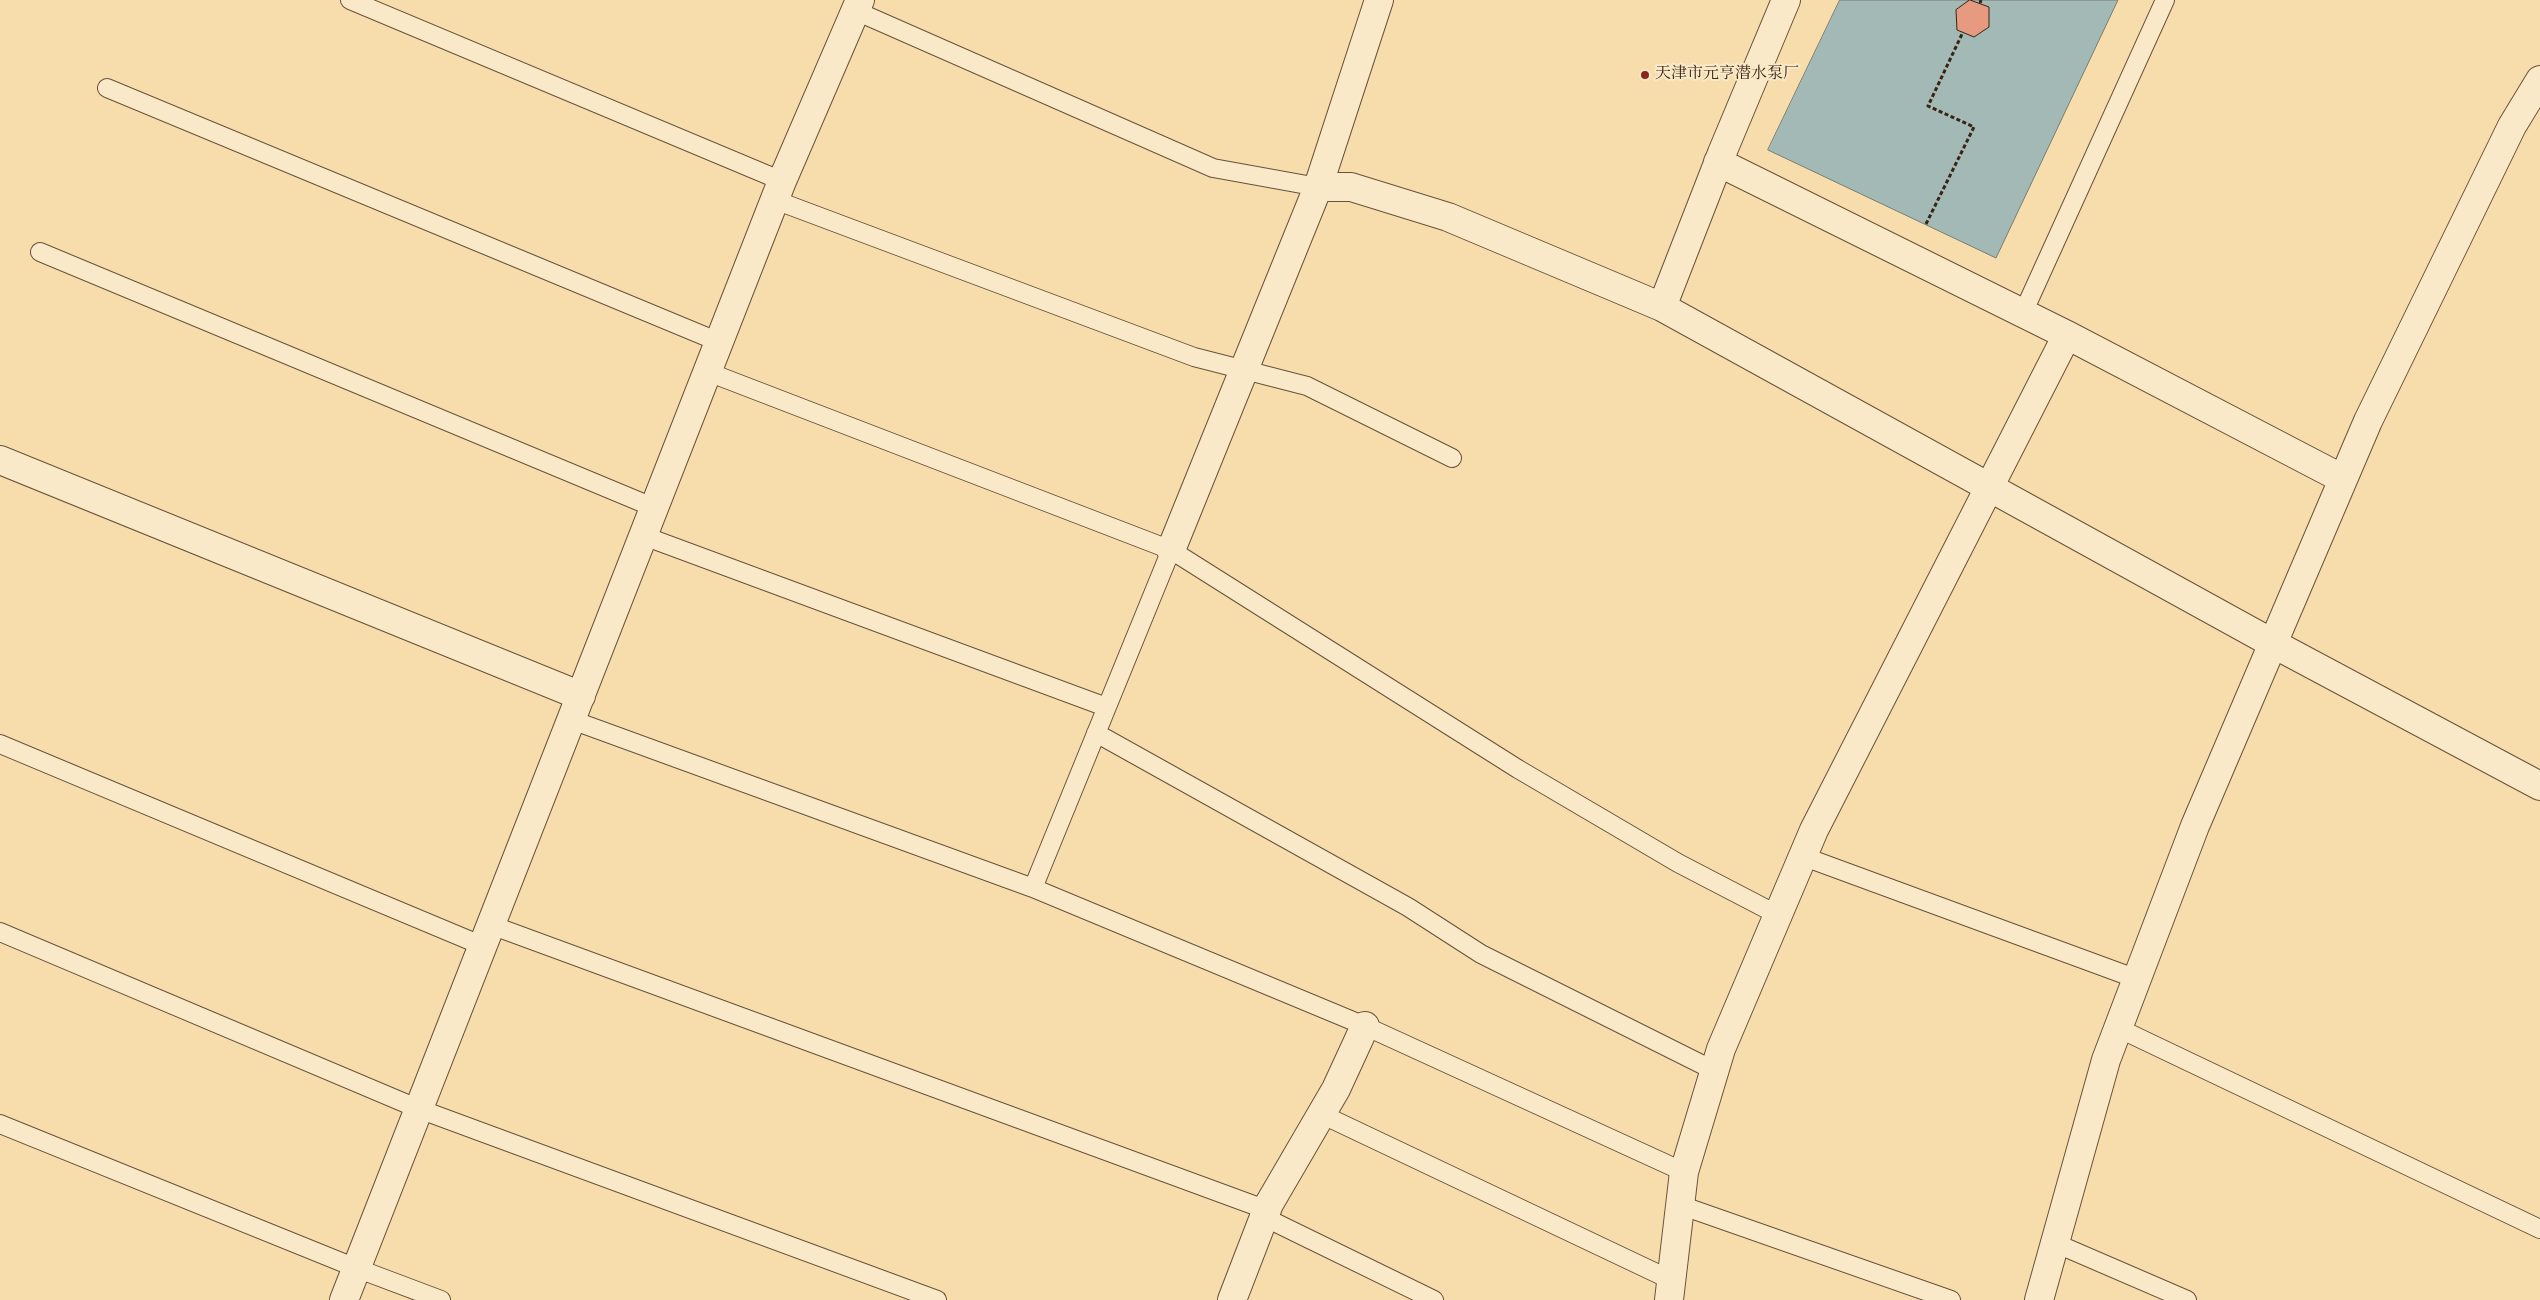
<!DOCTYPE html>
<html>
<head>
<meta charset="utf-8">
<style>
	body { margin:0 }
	canvas { display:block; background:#f6ddab }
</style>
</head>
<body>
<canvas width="2540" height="1300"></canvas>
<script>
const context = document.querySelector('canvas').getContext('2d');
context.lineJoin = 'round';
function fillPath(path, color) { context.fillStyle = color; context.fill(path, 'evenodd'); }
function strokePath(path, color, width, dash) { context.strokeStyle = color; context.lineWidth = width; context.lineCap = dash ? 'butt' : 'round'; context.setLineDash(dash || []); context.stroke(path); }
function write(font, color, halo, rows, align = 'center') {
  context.font = font + ' "IM FELL Double Pica","Noto Serif SC",serif'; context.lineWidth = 4; context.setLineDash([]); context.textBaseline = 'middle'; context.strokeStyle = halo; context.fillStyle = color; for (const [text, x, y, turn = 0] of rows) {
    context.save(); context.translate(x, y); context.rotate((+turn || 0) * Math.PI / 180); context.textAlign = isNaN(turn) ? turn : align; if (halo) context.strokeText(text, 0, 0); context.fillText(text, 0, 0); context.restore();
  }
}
const water = new Path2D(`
	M1840 0H2118L1996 258 1768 150Z`);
const building = new Path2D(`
	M1970 0 1989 7V27L1974 37 1957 30 1956 10Z`);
const path = new Path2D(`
	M1980 3 1981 0
	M1926 224 1974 127 1928 106 1963 32`);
const service = new Path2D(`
	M350 0 782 181
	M856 11 1213 168 1318 187
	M107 88 719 342
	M775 200 1194 357 1307 386 1452 458
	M40 252 655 508
	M2023 313 2165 0
	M708 372 1171 550 1518 769 1678 863 1778 915
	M644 536 1106 707
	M572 720 1033 888 1365 1026 1684 1172
	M1096 733 1408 907 1481 954 1715 1071
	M0 744 483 946
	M1802 856 2137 979
	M1033 888 1171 550
	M491 925 1267 1210
	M0 932 419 1109 937 1300
	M2118 1028 2540 1229
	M1321 1114 1671 1280
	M0 1124 356 1268 441 1300
	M1680 1205 1951 1300
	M1264 1217 1434 1300
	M2055 1243 2187 1300`);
const minor = new Path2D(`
	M1718 162 2067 335 2343 479
	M1318 187H1351L1448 217 1662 307 2272 643 2540 786
	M1662 307 1722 153 1786 0
	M0 460 581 696
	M1171 550 1318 187 1379 0
	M344 1300 782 181 860 0
	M1232 1300 1269 1204 1336 1089 1365 1026
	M1669 1300 1684 1172 1721 1049 1814 830 2067 335
	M2039 1300 2106 1060 2195 826 2368 421 2512 126 2540 80`);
const markers = [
	[1645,75,5,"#8f2418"]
];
const poiNames = [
	["天津市元亨潜水泵厂",1655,75]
];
fillPath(water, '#a2b9b5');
strokePath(water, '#787d75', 1);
fillPath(building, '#e69b80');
strokePath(building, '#3a2315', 1);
strokePath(service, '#69523a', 20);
strokePath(minor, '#69523a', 30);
strokePath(path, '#3a2315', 3, [4, 2.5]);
strokePath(service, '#f9e9c8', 18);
strokePath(minor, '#f9e9c8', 28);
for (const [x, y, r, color] of markers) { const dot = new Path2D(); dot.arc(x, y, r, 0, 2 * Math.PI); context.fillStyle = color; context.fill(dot); strokePath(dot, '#f9e9c8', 2); }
write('16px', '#3a2315', '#f9e9c8', poiNames, 'left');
</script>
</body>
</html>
